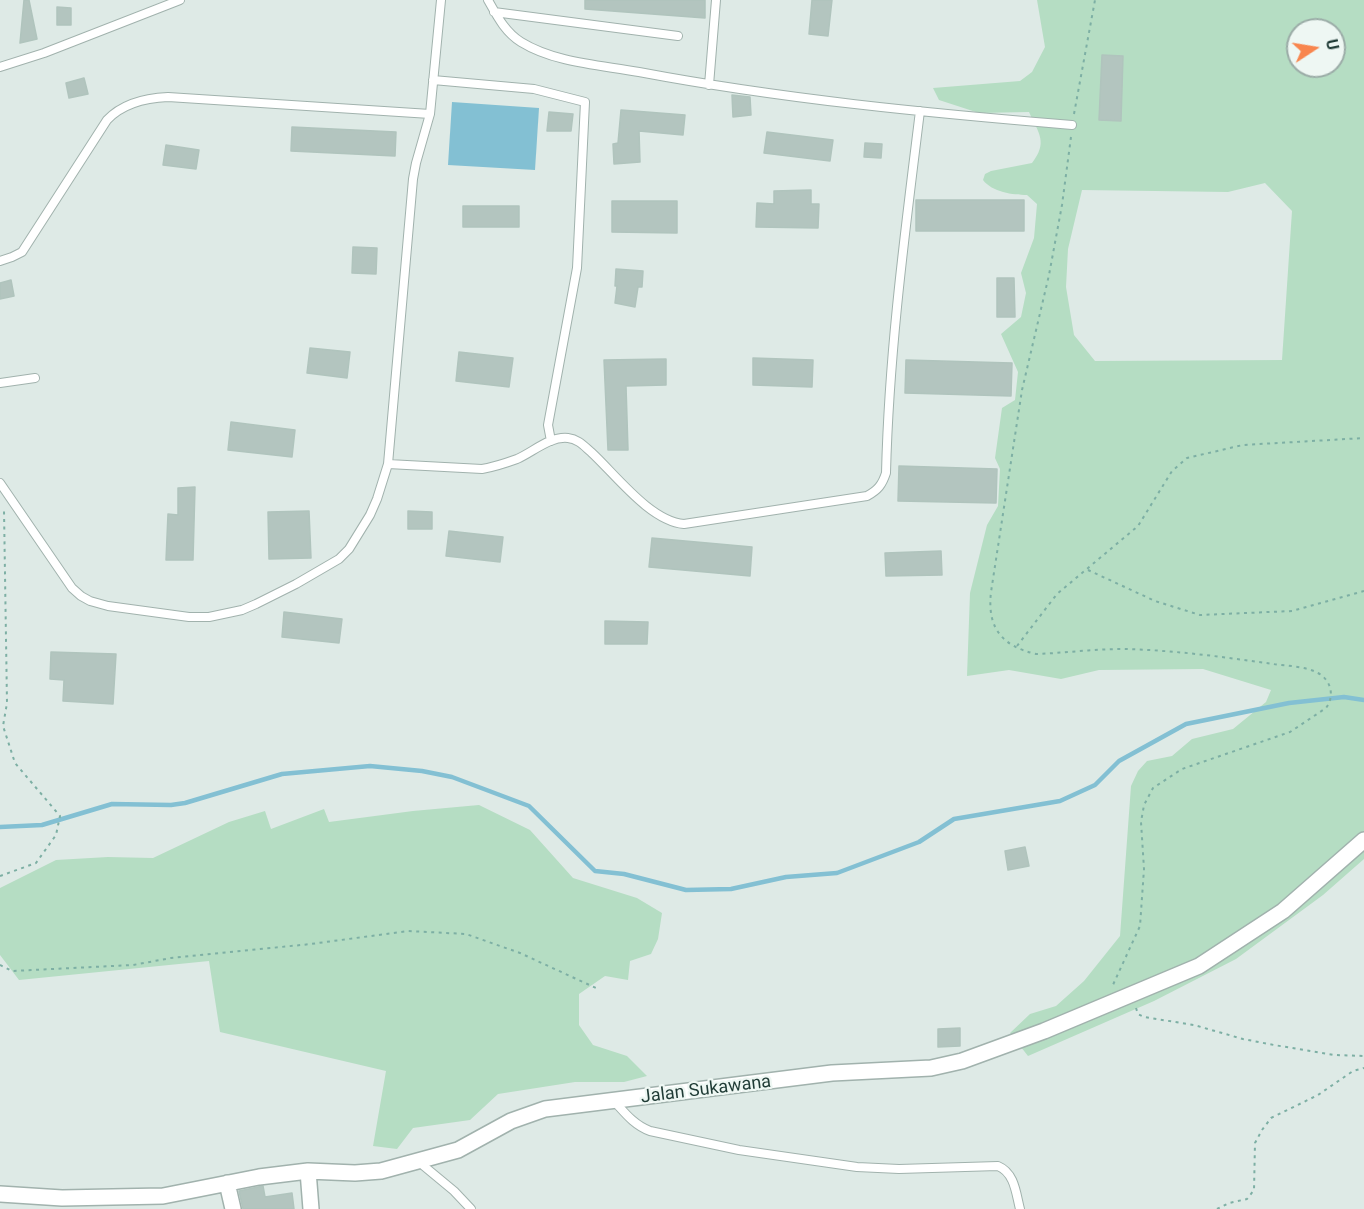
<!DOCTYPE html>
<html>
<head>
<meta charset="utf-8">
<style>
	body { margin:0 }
	#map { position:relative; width:1364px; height:1209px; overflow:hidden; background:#deeae6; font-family:Roboto,sans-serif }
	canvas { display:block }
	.north { position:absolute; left:1286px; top:18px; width:60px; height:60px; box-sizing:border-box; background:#eef7f3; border:2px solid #9baca7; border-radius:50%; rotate:78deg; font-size:16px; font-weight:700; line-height:24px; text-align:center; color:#1f3b35 }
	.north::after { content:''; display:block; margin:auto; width:21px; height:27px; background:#f8864e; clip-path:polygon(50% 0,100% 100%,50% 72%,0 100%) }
</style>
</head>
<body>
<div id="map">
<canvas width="1364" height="1209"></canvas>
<div class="north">U</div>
</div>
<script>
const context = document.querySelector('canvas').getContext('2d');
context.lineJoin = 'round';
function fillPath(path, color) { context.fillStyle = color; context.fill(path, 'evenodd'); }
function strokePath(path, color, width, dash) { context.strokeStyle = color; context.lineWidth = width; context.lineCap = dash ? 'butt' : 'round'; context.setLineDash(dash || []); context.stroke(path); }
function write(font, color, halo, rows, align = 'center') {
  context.font = font + ' Roboto,sans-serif'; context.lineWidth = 4.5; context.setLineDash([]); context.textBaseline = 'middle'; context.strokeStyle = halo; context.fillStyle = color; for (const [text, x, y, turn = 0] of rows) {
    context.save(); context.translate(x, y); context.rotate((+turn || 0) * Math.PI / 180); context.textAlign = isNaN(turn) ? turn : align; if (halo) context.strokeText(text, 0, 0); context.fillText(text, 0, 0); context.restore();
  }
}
const green = new Path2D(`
	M1037 0H1364V859L1323 895 1236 959 1154 1001 1028 1056 1010 1033 1030 1014 1056 1006 1084 981 1120 936 1131 786 1138 771 1147 761 1172 756 1192 739 1233 729 1266 702 1271 690 1203 669 1099 670 1061 679 1009 670 967 676 970 593 987 525 998 506 1000 469 995 458 1002 408 1015 400 1018 372 1001 334 1021 317 1026 293 1021 273 1034 238 1037 204 1027 195C1013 195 992 192 983 180L985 174 991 171 1032 163C1048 142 1039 134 1029 112L979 113 939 100 933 88 1020 81 1032 72 1045 47ZM1298 30H1334V66H1298ZM1265 183 1292 211 1282 360 1095 361 1074 335 1066 287 1068 249 1082 190 1228 192Z
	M479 805 530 830 573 878 637 898 662 913 658 939 651 954 630 961 628 980 605 976 579 994V1025L593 1045 627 1056 647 1076 624 1082H575L498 1094 470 1120 413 1128 397 1149 373 1146 386 1071 220 1032 209 961 19 980 0 955V888L56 860 108 857 153 858 229 822 265 811 271 829 324 809 329 822 413 811Z`);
const water = new Path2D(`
	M452 102 539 108 535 170 448 165Z`);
const stream = new Path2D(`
	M0 827 42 825 112 804 171 805 185 803 282 774 370 766 422 771 452 777 529 806 595 871 624 874 686 890 731 889 786 877 837 873 919 842 954 819 1060 801 1095 785 1119 761 1186 724 1289 703 1344 697 1364 700`);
const building = new Path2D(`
	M24 0H29L37 39 20 43Z
	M585 0H705V18L585 9Z
	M812 0H832L828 36 809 34Z
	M57 7 71 8V25H57Z
	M1102 55 1123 56 1121 121 1099 120Z
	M84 78 88 94 69 98 66 83Z
	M732 95 750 97 751 115 733 117Z
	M621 110 685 115 683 135 639 131 640 162 614 164 613 144 618 143Z
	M549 112 573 114 571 131H547Z
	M292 127 396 132 395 156 291 151Z
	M767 132 833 140 830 161 764 153Z
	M865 143 882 144 881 158 864 157Z
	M166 145 199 150 196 169 163 165Z
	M811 190V204H819L818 228 756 227 757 203 774 204V191Z
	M916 200H1024V231H916Z
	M612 201H677V233L612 232Z
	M463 206H519V227H463Z
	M353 247 377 248 376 274 352 273Z
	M616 269 643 271 642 287H638L635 307 615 303 617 286H615Z
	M997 278H1014L1015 317H997Z
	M11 280 14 296 0 299V283Z
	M310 348 350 352 347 378 307 373Z
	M459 352 513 358 509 387 456 381Z
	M753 358 813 360 812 387 753 385Z
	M666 359V385L626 386 628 450H608L604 360Z
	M906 360 1012 363 1011 396 905 393Z
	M231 422 295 430 292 457 228 450Z
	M899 466 997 469 996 503 898 501Z
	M195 487 193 560H166L168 514 178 515V488Z
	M309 511 311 558 269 559 268 512Z
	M408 511 432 512V529H408Z
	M449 531 503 537 500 562 446 556Z
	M652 538 752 547 750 576 649 567Z
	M941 551 942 575 886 576 885 553Z
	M284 612 342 619 339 643 282 637Z
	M605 621 648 622 647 644H605Z
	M51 652 116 654 113 704 63 701 64 680 50 679Z
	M1025 847 1029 866 1008 870 1005 851Z
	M960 1028V1046L938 1047V1029Z
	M263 1186 265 1197 292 1193 294 1209H243L239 1191Z`);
const path = new Path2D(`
	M1074 114 1095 0
	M1071 137 1062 205 1049 275 1022 390 991 592C987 627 1001 646 1036 654 1065 653 1094 649 1123 649 1173 650 1224 657 1273 664 1287 666 1305 666 1318 673 1331 680 1335 696 1326 708L1290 732 1182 769 1153 788 1144 805 1141 822 1144 869 1140 926 1112 987
	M1088 570 1155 601 1200 615 1292 611 1364 591
	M1017 646 1057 594 1138 526 1172 471 1187 458 1243 445 1364 438
	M0 876 36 863 56 835 60 816 15 763 3 726 7 703 4 510
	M0 965 12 971 133 965 171 958 311 944 408 931 466 934 520 953 596 988
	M1136 1008 1138 1014 1144 1017 1194 1025 1243 1039 1274 1045 1334 1055 1364 1056
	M1217 1209 1229 1203 1247 1199 1254 1190 1255 1143 1262 1130 1271 1118 1318 1095 1353 1071 1364 1068`);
const service = new Path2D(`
	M488 0C497 16 505 32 521 42 555 63 601 65 639 72 782 99 927 113 1072 125
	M494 12 678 36
	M0 67 44 53 180 0
	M433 80 534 89 585 102 577 268 548 425 551 441
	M709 85 716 0
	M0 261 12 257 22 252 107 120C123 103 145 98 168 97L430 114
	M0 383 35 378
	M388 464 482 469C494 467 506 463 517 459 533 452 550 436 568 438 578 439 584 446 591 452 616 475 650 521 684 524L867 496C878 490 882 485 886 473 889 352 905 232 920 111
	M0 483 72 588 81 596 90 601 108 606 189 617H209L242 610 256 604 296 584 339 559 349 549 370 515 377 499 388 464 413 179 416 163 430 114 441 0
	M614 1101C625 1113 634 1125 650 1131L739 1150 857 1167 899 1169 998 1166C1015 1173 1016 1194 1020 1209
	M419 1162 454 1191 471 1209`);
const minor = new Path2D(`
	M308 1171 311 1209
	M227 1183 233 1209
	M0 1194 62 1198 163 1196 259 1177 308 1171 355 1173 381 1171 458 1150 511 1121 545 1109 832 1073 931 1068 962 1061 1044 1031 1199 966 1283 911 1364 840`);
const streetNames = [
	["Jalan Sukawana",706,1090,-7]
];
fillPath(green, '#b5ddc3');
fillPath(water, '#83c0d3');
strokePath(stream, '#83c0d3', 4.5);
fillPath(building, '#b3c5bf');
strokePath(building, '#b0c4bd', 1.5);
strokePath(service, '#a1b2ad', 10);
strokePath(minor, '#a1b2ad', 18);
strokePath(path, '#7dafa4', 2, [3, 4.5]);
strokePath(service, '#fff', 8);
strokePath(minor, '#fff', 15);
write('18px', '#1f3b35', '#eef7f3', streetNames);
</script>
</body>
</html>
